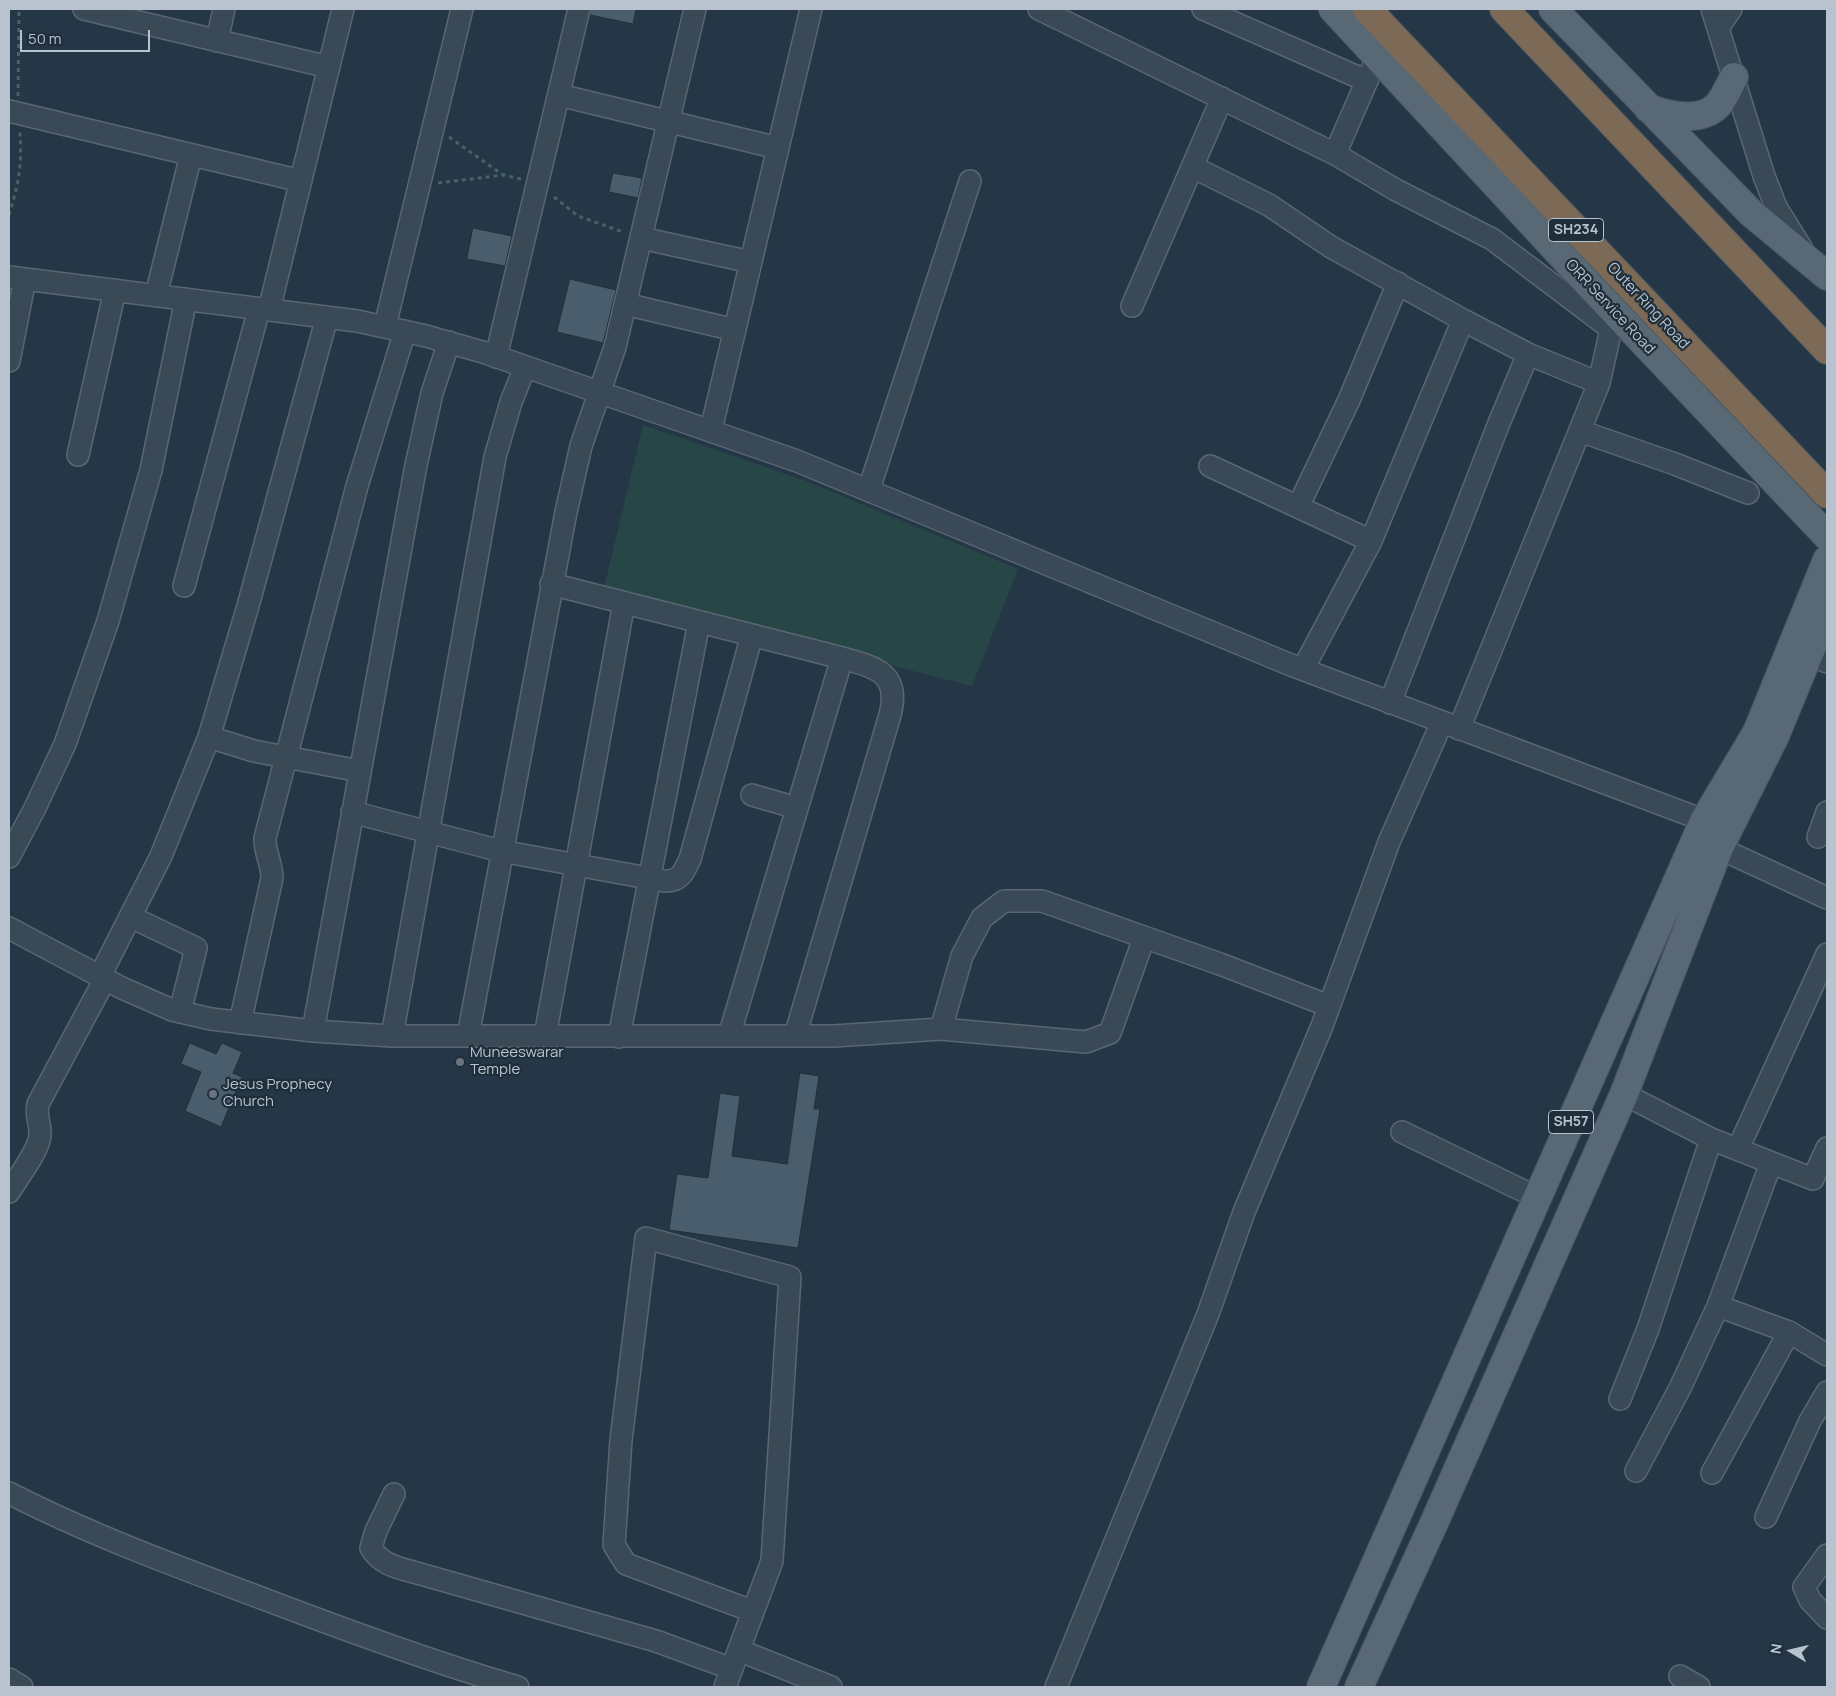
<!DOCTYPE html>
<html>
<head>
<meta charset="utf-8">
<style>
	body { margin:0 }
	#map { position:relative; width:1836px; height:1696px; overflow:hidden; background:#253746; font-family:Manrope,sans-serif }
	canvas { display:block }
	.frame { position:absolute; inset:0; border:10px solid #b8c3cf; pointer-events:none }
	.north { position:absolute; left:1766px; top:1626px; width:50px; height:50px; -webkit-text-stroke:4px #1f2e3b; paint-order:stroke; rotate:279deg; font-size:14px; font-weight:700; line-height:20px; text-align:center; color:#b8c3cf }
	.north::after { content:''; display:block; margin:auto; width:18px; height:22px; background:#b8c3cf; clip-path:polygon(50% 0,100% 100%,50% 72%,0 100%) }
	.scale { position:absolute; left:20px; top:30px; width:130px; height:22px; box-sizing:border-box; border:2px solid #b8c3cf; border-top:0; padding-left:6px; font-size:15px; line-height:18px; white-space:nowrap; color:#b8c3cf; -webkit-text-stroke:4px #1f2e3b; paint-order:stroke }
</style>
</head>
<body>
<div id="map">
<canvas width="1836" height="1696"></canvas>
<div class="frame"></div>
<div class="north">N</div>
<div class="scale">50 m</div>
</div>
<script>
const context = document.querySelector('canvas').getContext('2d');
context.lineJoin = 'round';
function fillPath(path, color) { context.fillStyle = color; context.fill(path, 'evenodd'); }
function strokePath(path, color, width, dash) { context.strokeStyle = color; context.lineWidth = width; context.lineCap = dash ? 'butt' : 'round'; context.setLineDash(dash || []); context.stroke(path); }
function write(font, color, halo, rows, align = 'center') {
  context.font = font + ' Manrope,sans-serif'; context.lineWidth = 4.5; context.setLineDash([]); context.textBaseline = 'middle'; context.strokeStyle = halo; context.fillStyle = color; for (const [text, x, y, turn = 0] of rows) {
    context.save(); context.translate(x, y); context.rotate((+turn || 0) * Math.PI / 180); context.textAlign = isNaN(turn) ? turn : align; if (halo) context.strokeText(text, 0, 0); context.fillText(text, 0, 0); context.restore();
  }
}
const green = new Path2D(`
	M643 425 806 481 1018 569 972 686 603 592Z`);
const building = new Path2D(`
	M591 9H636L633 24 590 15Z
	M613 173 642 178 638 198 609 192Z
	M473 228 512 236 505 266 467 259Z
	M570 279 616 290 603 343 557 332Z
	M190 1043 216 1054 222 1043 242 1052 233 1073 242 1077 221 1127 185 1111 201 1072 181 1064Z
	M800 1073 819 1076 814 1109H820L798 1248 669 1230 677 1174 708 1178 720 1093 740 1096 732 1156 787 1164Z`);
const path = new Path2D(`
	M18 96 19 9
	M449 137 503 175
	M438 183 504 175 521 179
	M554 197 578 216 623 232
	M9 215C19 182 22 166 20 132`);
const minor = new Path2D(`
	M84 9 329 67
	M1039 9 1335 154 1396 190 1492 239 1611 329 1599 383 1459 729
	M1203 9 1367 81
	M1712 9 1764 176 1776 207 1802 249
	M1718 28 1731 9
	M217 41 224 9
	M559 95 778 148
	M9 111 301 181
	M1335 154 1372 69
	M1193 167 1269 205 1331 247 1463 320 1528 354 1599 383
	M641 238 751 262
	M9 277 357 321 426 336 486 353 797 461 1291 665 1719 826
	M156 295 191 155
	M625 304 735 330
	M1132 306 1222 98
	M269 310 343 9
	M385 326 462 9
	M496 357 579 9
	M9 361 25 279
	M711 430 811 9
	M1580 431 1675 464 1748 493
	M78 455 115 290
	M1210 466 1371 541
	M869 489 970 181
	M1298 507 1349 400 1398 283
	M551 584 842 658C875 667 901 673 890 715L795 1036
	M184 586 259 309
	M1810 655 1827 662
	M1303 669 1371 541 1463 320
	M1390 703 1499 423 1528 354
	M209 737 254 751 360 771
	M752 795 797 808
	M352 812 501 851 664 881C680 882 684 872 690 859L752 635
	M1818 837 1827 812
	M1719 848 1827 898
	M9 857 35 808 65 744 108 621 151 470 186 299
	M131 917 196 948 180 1012
	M9 928 122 988 172 1010 211 1019 313 1031 392 1036H834L941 1029 1086 1042 1110 1033 1144 938
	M100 976 161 856 209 737 248 606 327 317
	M240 1023 272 878C272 863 264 851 265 838L357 486 405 331
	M941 1029 962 956 982 918 1004 901H1042L1220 964 1329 1006
	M313 1031 416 465 432 393 449 342
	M392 1036 495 457 511 402 525 367
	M468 1036 566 512 581 446 615 347 695 9
	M545 1036 624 603
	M729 1036 842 658
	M619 1037 699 622
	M1624 1094 1711 1139 1813 1179 1827 1148
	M1402 1132 1538 1198
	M1738 1149 1827 954
	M9 1192C18 1177 38 1152 40 1136 41 1124 35 1116 38 1104L105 979
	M1718 1306 1789 1332 1827 1355
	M1620 1399 1648 1329 1711 1139
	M1636 1471 1680 1388 1718 1306 1771 1163
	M1712 1473 1789 1332
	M9 1493C91 1535 178 1567 264 1599 348 1631 432 1662 518 1687
	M394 1494 376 1531 371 1548C381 1565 399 1568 417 1573L656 1641 732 1669
	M1766 1517 1810 1421 1827 1392
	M1827 1555 1804 1587 1810 1600 1827 1618
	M741 1651 831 1687
	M1680 1676 1699 1687
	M9 1679 22 1687
	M725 1687 772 1561 790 1277 646 1238 621 1440 614 1545 626 1564 752 1611
	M1056 1687 1208 1314 1244 1212 1322 1026 1389 842 1442 722`);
const major = new Path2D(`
	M1333 9 1576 271 1827 536
	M1553 9 1751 213 1827 276
	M1648 108C1668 116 1701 123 1718 105 1725 97 1729 86 1734 77
	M1321 1687 1704 821 1757 732 1827 560
	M1359 1687 1434 1523 1624 1094 1719 848 1775 736 1827 610`);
const highway = new Path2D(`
	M1367 9 1827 494
	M1504 9 1827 350`);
const markers = [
	[460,1062,5,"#6b7280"],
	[213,1094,5,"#6b7280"]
];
const shields = [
	[1576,230,55],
	[1571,1122,45]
];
const shieldNames = [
	["SH234",1576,230],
	["SH57",1571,1122]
];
const streetNames = [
	["Outer Ring Road",1648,306,47],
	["ORR Service Road",1610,307,47]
];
const poiNames = [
	["Muneeswarar",470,1053],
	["Temple",470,1070],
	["Jesus Prophecy",223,1085],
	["Church",223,1102]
];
fillPath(green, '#274747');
fillPath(building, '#495d6d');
strokePath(building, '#21303d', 1);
strokePath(minor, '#596673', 24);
strokePath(major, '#44525f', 30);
strokePath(highway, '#455360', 30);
strokePath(path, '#466363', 3, [4, 4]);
strokePath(minor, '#3a4956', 21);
strokePath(major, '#586875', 28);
strokePath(highway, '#7c6956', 28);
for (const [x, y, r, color] of markers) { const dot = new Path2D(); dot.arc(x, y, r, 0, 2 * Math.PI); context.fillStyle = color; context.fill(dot); strokePath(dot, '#1f2e3b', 2); }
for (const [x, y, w] of shields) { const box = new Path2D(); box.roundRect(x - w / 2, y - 11.5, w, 23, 4); context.fillStyle = '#1f2e3b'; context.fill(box); strokePath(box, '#b8c3cf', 1); }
write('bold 14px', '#b8c3cf', null, shieldNames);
write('15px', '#b8c3cf', '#1f2e3b', streetNames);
write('15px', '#b8c3cf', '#1f2e3b', poiNames, 'left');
</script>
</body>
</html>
